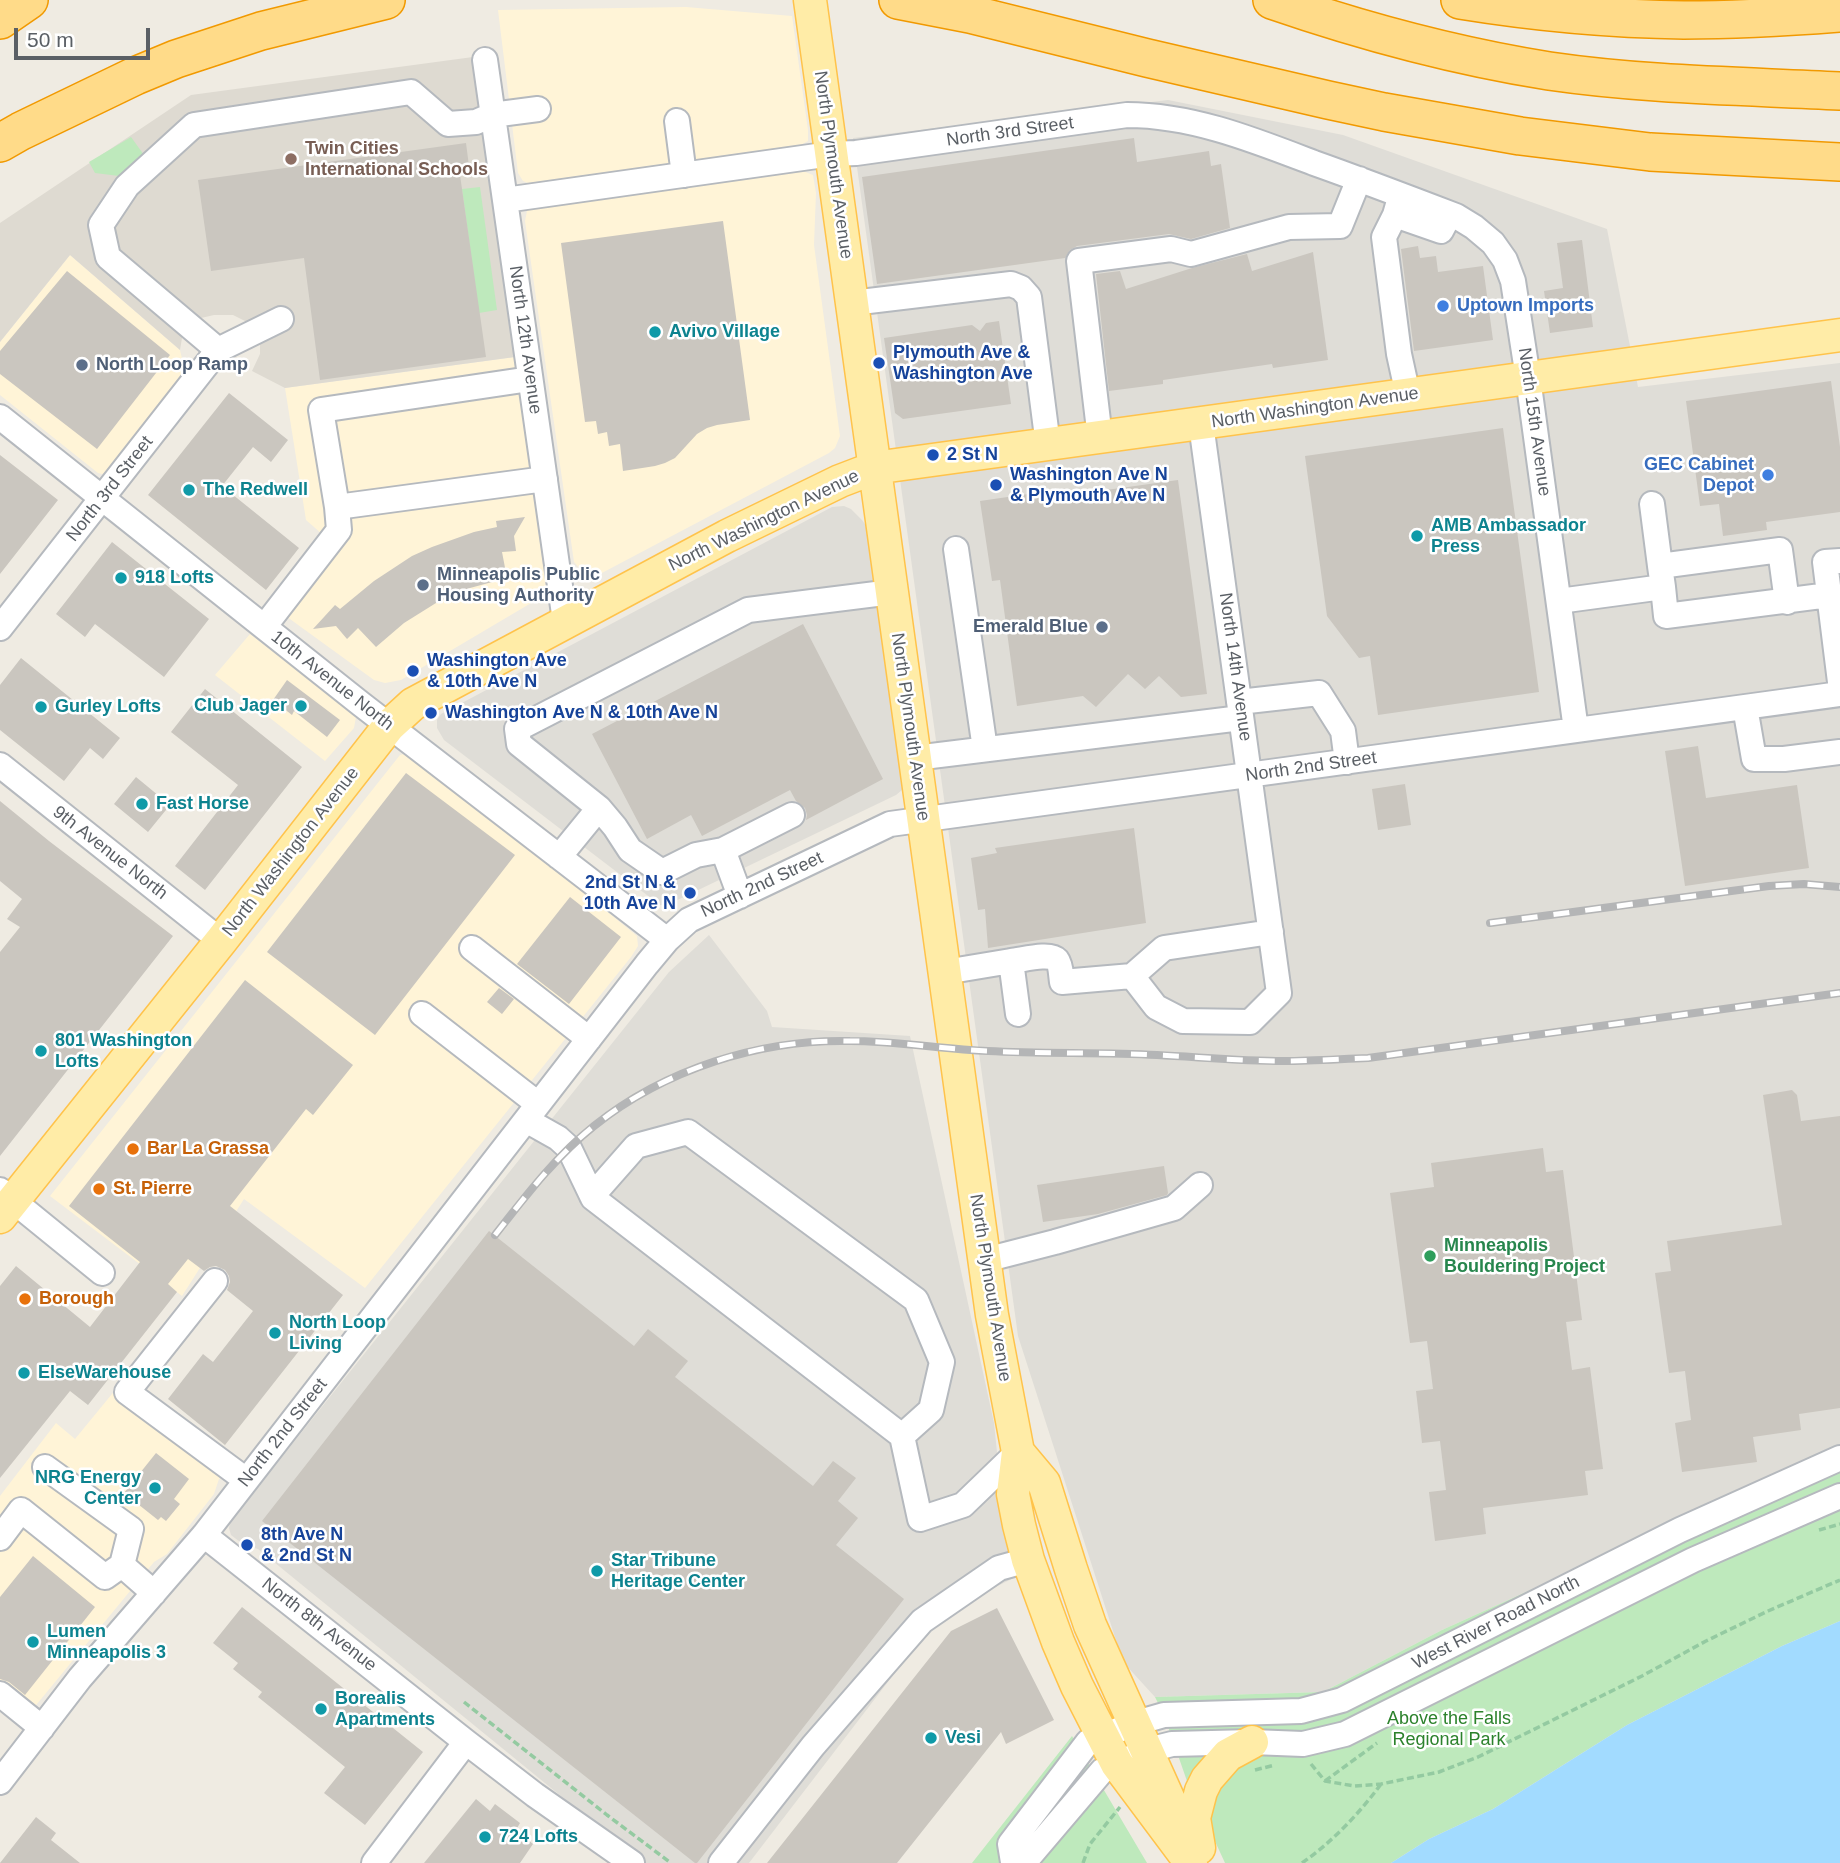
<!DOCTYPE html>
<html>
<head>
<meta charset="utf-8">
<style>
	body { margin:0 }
	#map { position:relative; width:1840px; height:1863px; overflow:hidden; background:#efebe2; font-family:Helvetica,sans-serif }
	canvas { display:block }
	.scale { position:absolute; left:14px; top:28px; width:136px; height:32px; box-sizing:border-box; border:4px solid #5a5f65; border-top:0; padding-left:9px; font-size:21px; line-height:24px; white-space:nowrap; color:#5a5f65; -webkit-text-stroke:5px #fff; paint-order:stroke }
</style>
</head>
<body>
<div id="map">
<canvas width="1840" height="1863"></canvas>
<div class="scale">50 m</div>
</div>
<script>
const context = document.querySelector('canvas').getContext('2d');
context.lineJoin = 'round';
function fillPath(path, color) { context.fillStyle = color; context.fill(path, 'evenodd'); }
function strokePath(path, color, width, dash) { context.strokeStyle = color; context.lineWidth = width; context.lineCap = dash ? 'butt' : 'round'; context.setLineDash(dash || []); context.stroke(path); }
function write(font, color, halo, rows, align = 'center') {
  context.font = font + ' Helvetica,sans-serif'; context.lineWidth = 5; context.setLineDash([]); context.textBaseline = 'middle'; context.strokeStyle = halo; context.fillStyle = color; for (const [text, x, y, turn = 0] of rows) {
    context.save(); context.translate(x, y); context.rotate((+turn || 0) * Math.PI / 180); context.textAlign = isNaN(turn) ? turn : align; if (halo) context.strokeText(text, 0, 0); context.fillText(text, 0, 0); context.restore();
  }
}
const commercial = new Path2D(`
	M686 7 792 16 808 130V141L799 146 528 183 523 181 518 173 498 10Z
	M803 171 813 175 816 193 814 245 840 436 835 448 829 453 600 574 581 570 574 562 525 221 527 211 534 206Z
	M70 255 180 350 184 367V375L109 472 102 474 98 473 0 395V342Z
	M515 357 546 587 543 596 401 680 385 683 374 680 272 606 322 534 306 520 285 388Z
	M250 634 351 710 356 717 354 728 325 761 215 675Z
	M404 754 409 755 532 850 637 936 638 946 631 957 365 1288 244 1199 182 1296 50 1196 400 755Z
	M121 1383 228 1469 219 1479 214 1494 167 1554 154 1562 32 1710 0 1686V1496L56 1423 75 1439Z`);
const industrial = new Path2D(`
	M1168 100 1343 135 1607 229 1638 387 1840 363V1450L1442 1630 1323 1692 1155 1697 1123 1662 1018 1336 853 138Z
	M844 506 851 509 862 520 869 530 904 783 902 790 896 795 667 905H660L444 740 437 728V720L441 714 832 507Z
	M709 935 767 1011 772 1027 910 1036 994 1423 1004 1521 1022 1574 940 1614 749 1863H643L258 1549 244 1545 231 1535 229 1528 230 1522 669 972Z`);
const education = new Path2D(`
	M473 57 515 357 285 388 252 371 260 354V341L254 329 245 321 233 315H214L201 318 189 328 182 338 180 350 70 255 0 342V223L191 95Z`);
const green = new Path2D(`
	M131 137 144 155 127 177 95 173 89 162Z
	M480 187 497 310 479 313 462 189Z
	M1840 1450V1621L1782 1646 1627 1725 1493 1809 1429 1839 1391 1863H1225L1214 1839 1196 1807 1164 1715 1155 1697 1323 1692 1442 1630Z
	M1072 1736 1147 1863H972Z`);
const water = new Path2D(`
	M1840 1621V1863H1391L1429 1839 1493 1809 1627 1725 1782 1646Z`);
const building = new Path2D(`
	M1134 138 1137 162 1209 151 1211 166 1221 164 1230 228 1191 239 1169 234 1077 246 1070 250 1065 258 877 284 862 177Z
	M466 143 470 174 460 175 486 357 320 380 304 258 211 271 198 180Z
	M723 221 750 420 717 425 707 428 697 434 675 458 665 463 655 466 623 471 620 444 609 446 607 432 598 434 596 421 585 422 561 243Z
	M1582 240 1593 327 1550 333 1544 291 1563 288 1557 243Z
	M1418 246 1420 258 1436 256 1438 272 1483 266 1493 340 1414 351 1401 249Z
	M1313 252 1328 360 1273 368 1272 364 1163 380V384L1109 391 1096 274 1120 271 1126 289 1192 268 1247 254 1252 271Z
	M67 271 170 355 97 449 0 374V351Z
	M999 321 1011 404 903 419 895 413 884 338 972 325 980 331 986 323Z
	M1831 381 1840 447V512L1766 522 1767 530 1723 536 1719 504 1700 506 1686 401Z
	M229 393 288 440 271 462 253 447 222 486 299 548 266 590 148 495Z
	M1503 428 1539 692 1378 715 1370 656 1359 658 1327 616 1305 456Z
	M0 455 58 500 0 574Z
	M1178 480 1207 694 1181 697 1159 676 1145 689 1128 674 1096 707 1083 696 1017 706 1000 580 992 581 980 501 1056 490V497Z
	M525 517 514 536 516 551 502 552 507 578 470 588 436 603 404 623 376 647 358 628 347 639 336 626 313 629 335 605 340 609 374 581 412 556 432 547 474 532 497 527 496 521Z
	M112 542 209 619 164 677 95 624 85 637 56 614Z
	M803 624 883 779 806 820 807 815 805 808 796 801 790 790 702 836 691 815 647 839 592 734Z
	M21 658 120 738 103 759 90 748 64 781 0 730V685Z
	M287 680 340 720 327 737 294 711 292 715 273 700Z
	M205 689 302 767 205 890 175 866 238 785 171 732Z
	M1698 746 1706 798 1797 785 1809 868 1685 886 1665 751Z
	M406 773 515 855 375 1035 267 952Z
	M136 777 170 805 148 832 114 804Z
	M1405 784 1411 825 1378 830 1372 789Z
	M0 801 49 841 173 936 0 1156V952L20 927 7 919 22 899 0 881Z
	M1134 828 1146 923 988 948 985 909 978 910 971 858 997 853 995 848Z
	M570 897 621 937 569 1004 517 964Z
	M245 980 353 1065 313 1115 306 1109 230 1206 343 1295 225 1445 168 1399 203 1354 213 1362 253 1311 227 1290 230 1282 229 1276 225 1270 216 1266 210 1267 204 1271 188 1259 168 1284 177 1292 88 1405 70 1391 0 1478V1286L16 1266 90 1327 140 1262 69 1206Z
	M499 988 514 999 502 1014 487 1002Z
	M1792 1090 1797 1095 1801 1121 1840 1116V1408L1799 1414 1801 1430 1753 1437 1757 1462 1682 1472 1675 1423 1691 1420 1685 1371 1669 1373 1655 1273 1671 1271 1667 1241 1782 1225 1763 1095Z
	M1543 1148 1546 1172 1563 1170 1582 1320 1566 1322 1572 1370 1590 1367 1603 1469 1585 1471 1588 1495 1483 1508 1486 1534 1435 1541 1429 1492 1446 1490 1440 1441 1422 1443 1416 1391 1433 1389 1427 1341 1410 1343 1390 1193 1434 1187 1431 1163Z
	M1164 1166 1168 1193 1167 1195 1098 1214 1043 1222 1037 1185Z
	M489 1231 634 1346 648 1329 688 1361 675 1377 813 1486 833 1461 856 1478 838 1501 858 1518 836 1545 904 1599 697 1863H695L262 1521Z
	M156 1453 189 1479 174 1499 180 1504 166 1521 161 1517 158 1520 124 1493Z
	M33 1556 95 1607 25 1695 9 1682 0 1679V1597Z
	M242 1607 423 1752 365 1825 324 1793 345 1767 258 1697 262 1692 233 1669 238 1663 213 1643Z
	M997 1608 1054 1720 1006 1744 1001 1732 897 1863H767L951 1631Z
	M476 1799 490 1811 495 1804 520 1823 516 1830 533 1844 520 1863H424Z
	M36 1817 56 1833 51 1840 80 1863H0Z`);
const path = new Path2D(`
	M1819 1530 1840 1524
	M464 1702 607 1815 671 1863
	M1311 1764 1325 1781 1354 1786 1381 1784 1439 1772 1478 1757 1642 1676 1706 1641 1768 1611 1840 1580
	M1255 1770 1275 1765
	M1325 1781 1377 1743
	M1083 1863 1090 1844 1120 1807
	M1302 1863C1332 1842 1359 1814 1381 1784`);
const minor = new Path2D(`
	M485 60 565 621
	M677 121 684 175
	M505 200 831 154 856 153 1127 115C1192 115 1254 140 1314 163 1362 180 1409 198 1456 216L1474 227 1493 243 1505 260 1513 281 1528 378 1576 730
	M1399 201 1395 215 1441 231 1450 214
	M1395 215 1384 237 1399 354 1408 395
	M852 303 1011 284 1021 288 1029 297 1048 445
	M218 350 108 257 101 225 127 186 194 125 411 92 448 124 476 122 492 115 538 109
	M530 379 321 410 337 507 545 479
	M0 417 361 704 667 940
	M1201 424 1279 993 1250 1022 1183 1021 1156 1007 1132 976 1164 948 1271 932
	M1100 438 1079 261 1171 249 1191 254 1289 227 1340 226 1359 179
	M1652 504 1660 566
	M956 549 985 749
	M1840 561 1825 562 1840 682
	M1663 587 1660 566 1780 550 1787 602
	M1559 601 1663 587 1666 616 1829 595
	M264 627 339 530 337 507
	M0 628 218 350 281 319
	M1239 702 1319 693 1343 731 1347 762
	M1745 707 1754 759H1784L1840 752
	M915 758 1241 718
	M0 765 221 941
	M723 850 792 815
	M559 857 599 808
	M740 896 723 850 696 855 662 872 630 850 615 827 599 808 519 744 517 729 748 610 892 592
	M472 948 589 1039
	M1011 961C1022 960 1050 952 1057 960 1061 965 1061 976 1062 982L1132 976
	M945 972 1011 961 1018 1014
	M422 1014 538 1104
	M526 1120 558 1138 569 1148 593 1198 902 1436 920 1519 963 1505 1018 1452
	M0 1190 102 1273
	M592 1196 636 1146 688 1132 916 1300 942 1362 931 1410 902 1436
	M985 1260 1055 1242 1174 1208 1200 1185
	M215 1281 127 1392 246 1480
	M45 1467 131 1529 122 1565
	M204 1535 466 1742 535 1795 632 1863
	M0 1538 21 1510 105 1577 122 1565 154 1593
	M0 1694 42 1728
	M0 1782 80 1678 204 1535 647 964 667 940 689 920 890 824 1840 694
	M1013 1862 1010 1844 1088 1742 1136 1723 1164 1715 1301 1711 1342 1700 1680 1530 1840 1458
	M374 1863 466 1742
	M721 1863 813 1746 922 1621 999 1568 1028 1560
	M1013 1863 1028 1858 1102 1771 1148 1750 1172 1744 1252 1742 1303 1744 1345 1734 1693 1560 1840 1496`);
const major = new Path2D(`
	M810 0 992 1315 1018 1452 1013 1494 1019 1525 1028 1560 1058 1642 1077 1686 1117 1764 1191 1863
	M0 1217 221 941 389 726 413 704 727 536 840 481 874 468 1840 335
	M1018 1452 1044 1483 1071 1569 1090 1625 1183 1831
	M1199 1848 1194 1818 1201 1791 1207 1779 1228 1755 1252 1742`);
const highway = new Path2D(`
	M898 0 970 14 1147 58 1328 100 1384 112 1520 136 1650 152 1840 162
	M1272 0C1362 31 1455 56 1549 71 1645 85 1743 86 1840 91
	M1460 0C1534 12 1609 19 1684 20 1736 20 1788 17 1840 13
	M0 20 29 0
	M0 143 21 131 135 76 176 59 261 31 386 0`);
const rail = new Path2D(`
	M1490 923 1769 886 1804 884 1840 887
	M495 1235C525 1197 555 1157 594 1126 665 1069 760 1039 850 1041 896 1041 942 1049 988 1051 1044 1054 1100 1052 1157 1055 1199 1057 1241 1061 1284 1061 1312 1061 1340 1059 1368 1058L1840 993`);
const markers = [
	[291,159,7,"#8d6e63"],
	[1443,306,7,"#3f7fe0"],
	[655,332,7,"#0f9aa8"],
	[879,363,7,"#1a4fb4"],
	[82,365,7,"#5c6f8a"],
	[933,455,7,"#1a4fb4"],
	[1768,475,7,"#3f7fe0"],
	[996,485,7,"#1a4fb4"],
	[189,490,7,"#0f9aa8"],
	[1417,536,7,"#0f9aa8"],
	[121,578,7,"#0f9aa8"],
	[423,585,7,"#5c6f8a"],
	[1102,627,7,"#5c6f8a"],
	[413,671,7,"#1a4fb4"],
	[301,706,7,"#0f9aa8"],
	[41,707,7,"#0f9aa8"],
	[431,713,7,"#1a4fb4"],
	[142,804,7,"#0f9aa8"],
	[690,893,7,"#1a4fb4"],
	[41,1051,7,"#0f9aa8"],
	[133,1149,7,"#e8710a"],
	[99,1189,7,"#e8710a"],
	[1430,1256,7,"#2e9e5b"],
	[25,1299,7,"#e8710a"],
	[275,1333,7,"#0f9aa8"],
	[24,1373,7,"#0f9aa8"],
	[155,1488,7,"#0f9aa8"],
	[247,1545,7,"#1a4fb4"],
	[597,1571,7,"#0f9aa8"],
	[33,1642,7,"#0f9aa8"],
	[321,1709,7,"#0f9aa8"],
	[931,1738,7,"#0f9aa8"],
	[485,1837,7,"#0f9aa8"]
];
const streetNames = [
	["North 3rd Street",1010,132,-8],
	["North Plymouth Avenue",833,165,82],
	["North 12th Avenue",525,340,82],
	["North Washington Avenue",1315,408,-8],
	["North 15th Avenue",1534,422,82],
	["North 3rd Street",110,489,-52],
	["North Washington Avenue",764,521,-26],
	["North 14th Avenue",1235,667,82],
	["10th Avenue North",332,681,38],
	["North Plymouth Avenue",910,727,82],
	["North 2nd Street",1311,767,-8],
	["North Washington Avenue",291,852,-52],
	["9th Avenue North",110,853,38],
	["North 2nd Street",762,885,-25],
	["North Plymouth Avenue",990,1288,81],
	["North 2nd Street",283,1433,-52],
	["West River Road North",1496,1623,-27],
	["North 8th Avenue",319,1625,38]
];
const educationNames = [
	["Twin Cities",305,149],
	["International Schools",305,170]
];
const shopNames = [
	["Uptown Imports",1457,306],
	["GEC Cabinet",1754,465,"right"],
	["Depot",1754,486,"right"]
];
const cultureNames = [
	["Avivo Village",669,332],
	["The Redwell",203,490],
	["AMB Ambassador",1431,526],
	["Press",1431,547],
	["918 Lofts",135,578],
	["Club Jager",287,706,"right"],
	["Gurley Lofts",55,707],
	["Fast Horse",156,804],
	["801 Washington",55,1041],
	["Lofts",55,1062],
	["North Loop",289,1323],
	["Living",289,1344],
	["ElseWarehouse",38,1373],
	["NRG Energy",141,1478,"right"],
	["Center",141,1499,"right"],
	["Star Tribune",611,1561],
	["Heritage Center",611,1582],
	["Lumen",47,1632],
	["Minneapolis 3",47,1653],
	["Borealis",335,1699],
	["Apartments",335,1720],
	["Vesi",945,1738],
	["724 Lofts",499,1837]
];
const transitNames = [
	["Plymouth Ave &",893,353],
	["Washington Ave",893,374],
	["2 St N",947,455],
	["Washington Ave N",1010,475],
	["& Plymouth Ave N",1010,496],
	["Washington Ave",427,661],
	["& 10th Ave N",427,682],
	["Washington Ave N & 10th Ave N",445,713],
	["2nd St N &",676,883,"right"],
	["10th Ave N",676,904,"right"],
	["8th Ave N",261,1535],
	["& 2nd St N",261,1556]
];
const serviceNames = [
	["North Loop Ramp",96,365],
	["Minneapolis Public",437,575],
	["Housing Authority",437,596],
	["Emerald Blue",1088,627,"right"]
];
const foodNames = [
	["Bar La Grassa",147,1149],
	["St. Pierre",113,1189],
	["Borough",39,1299]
];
const leisureNames = [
	["Minneapolis",1444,1246],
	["Bouldering Project",1444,1267]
];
const parkNames = [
	["Above the Falls",1449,1719],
	["Regional Park",1449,1740]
];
fillPath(commercial, '#fff4d7');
fillPath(industrial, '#dfddd7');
fillPath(education, '#dedad1');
fillPath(green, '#bee9bc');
fillPath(water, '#a2dbff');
fillPath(building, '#cac6bf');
strokePath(minor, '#b5b9be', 28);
strokePath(major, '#ffc34b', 35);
strokePath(highway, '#f19900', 40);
strokePath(path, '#94caa1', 3.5, [7, 3.5]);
strokePath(minor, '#fff', 24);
strokePath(major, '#ffeca7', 32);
strokePath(highway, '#ffdb89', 37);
strokePath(rail, '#b4b5b6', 8);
strokePath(rail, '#fff', 5, [16]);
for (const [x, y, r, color] of markers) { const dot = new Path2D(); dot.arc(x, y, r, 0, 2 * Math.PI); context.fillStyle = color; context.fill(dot); strokePath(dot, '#fff', 2.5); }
write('18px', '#5a5f65', '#fff', streetNames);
write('bold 18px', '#785e54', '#fff', educationNames, 'left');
write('bold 18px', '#366cbe', '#fff', shopNames, 'left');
write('bold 18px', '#0d838f', '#fff', cultureNames, 'left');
write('bold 18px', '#164399', '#fff', transitNames, 'left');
write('bold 18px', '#4e5e75', '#fff', serviceNames, 'left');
write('bold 18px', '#c56008', '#fff', foodNames, 'left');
write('bold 18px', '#27864d', '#fff', leisureNames, 'left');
write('18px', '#2c822c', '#fff', parkNames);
</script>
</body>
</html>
